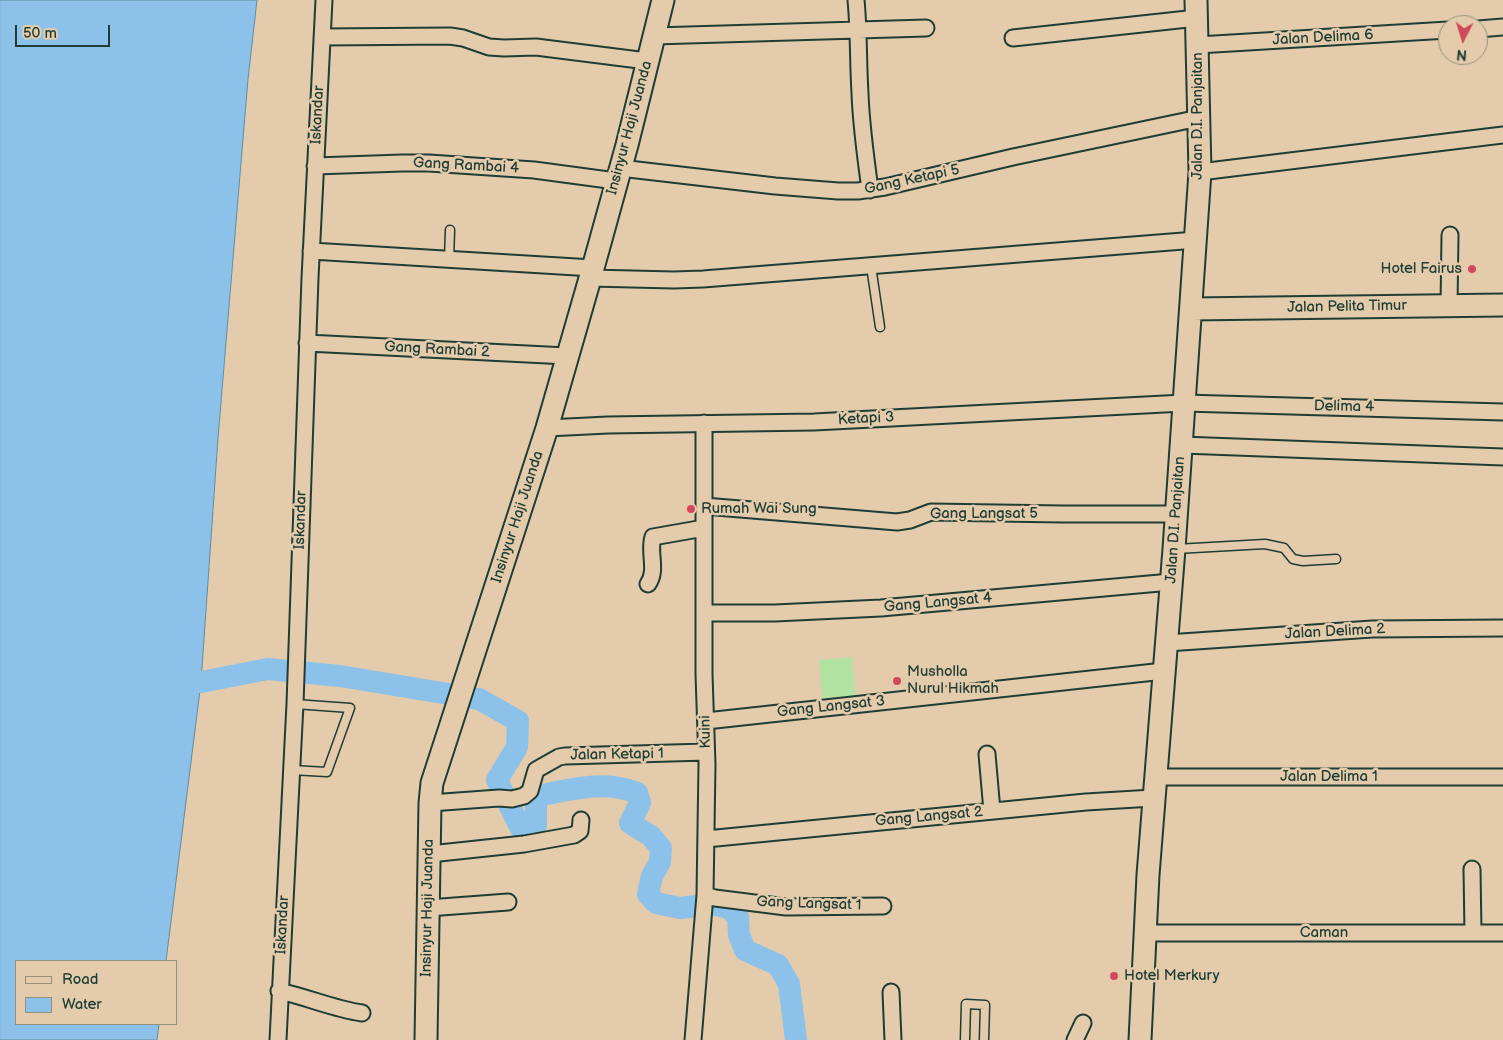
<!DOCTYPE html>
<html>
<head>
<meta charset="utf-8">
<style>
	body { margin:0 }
	#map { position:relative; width:1503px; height:1040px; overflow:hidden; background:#e3cbab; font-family:"Balsamiq Sans",sans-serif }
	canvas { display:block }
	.legend { position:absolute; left:15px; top:960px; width:162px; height:65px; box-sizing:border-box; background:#e3cbab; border:1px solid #95927b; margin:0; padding:6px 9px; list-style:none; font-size:15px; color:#1f3d34 }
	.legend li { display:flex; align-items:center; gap:10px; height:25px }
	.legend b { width:25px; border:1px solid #95927b }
	.north { position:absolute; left:1438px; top:15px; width:50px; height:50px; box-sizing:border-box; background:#e3cbab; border:1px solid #95927b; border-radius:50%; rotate:185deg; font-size:14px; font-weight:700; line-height:20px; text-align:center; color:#1f3d34 }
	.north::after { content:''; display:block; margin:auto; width:18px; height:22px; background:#d1495b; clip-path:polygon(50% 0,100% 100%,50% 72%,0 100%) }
	.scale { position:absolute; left:15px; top:25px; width:95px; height:22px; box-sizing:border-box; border:2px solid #1f3d34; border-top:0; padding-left:6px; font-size:15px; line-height:18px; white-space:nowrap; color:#1f3d34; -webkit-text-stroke:4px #e3cbab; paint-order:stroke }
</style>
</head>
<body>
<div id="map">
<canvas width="1503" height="1040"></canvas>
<ul class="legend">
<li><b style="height:6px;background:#e3cbab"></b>Road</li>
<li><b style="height:14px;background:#8cc2ea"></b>Water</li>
</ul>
<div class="north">N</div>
<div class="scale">50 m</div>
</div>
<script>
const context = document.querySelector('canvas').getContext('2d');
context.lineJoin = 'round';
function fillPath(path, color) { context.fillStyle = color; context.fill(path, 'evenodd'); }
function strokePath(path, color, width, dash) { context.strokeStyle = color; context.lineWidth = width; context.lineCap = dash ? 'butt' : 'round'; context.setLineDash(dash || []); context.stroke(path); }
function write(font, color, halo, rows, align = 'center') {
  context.font = font + ' "Balsamiq Sans",sans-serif'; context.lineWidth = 5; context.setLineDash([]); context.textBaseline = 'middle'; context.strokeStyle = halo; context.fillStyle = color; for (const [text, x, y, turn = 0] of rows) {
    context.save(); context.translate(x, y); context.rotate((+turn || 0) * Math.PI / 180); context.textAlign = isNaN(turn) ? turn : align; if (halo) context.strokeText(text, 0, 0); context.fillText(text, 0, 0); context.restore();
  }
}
const green = new Path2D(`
	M852 657 856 696 822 698 819 660Z`);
const water = new Path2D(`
	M0 0H257L248 79 218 438 201 682 166 961H16V1024H159L157 1040H0Z`);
const river = new Path2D(`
	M170 679 201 682 268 669 340 676 479 699 518 721 517 747 497 780 520 827 531 829 536 825V802L542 795C573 789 606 780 637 793L640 803 630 823 651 836 661 848 660 862 652 876 648 894 656 903 680 908 712 904 729 908 738 917 739 935 745 950 778 965 789 984 796 1040`);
const lane = new Path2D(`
	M449 260 450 230
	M871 266 880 327
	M1176 549 1265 544 1284 548 1293 559 1303 561 1336 559
	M291 770 327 772 350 708 295 704
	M965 1040 966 1004 985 1005 984 1040`);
const street = new Path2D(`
	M856 0C859 31 858 62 860 93 861 126 866 158 870 190
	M1478 29 1503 27
	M654 36 926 28
	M322 37 450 36 463 38 489 47 504 48 536 47 647 61
	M1013 38 1197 18
	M1198 45 1448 30
	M315 166 402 163H429L534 170 616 181
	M620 168 775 186 838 191H858L885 187 1013 157 1199 118
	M1200 172 1503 135
	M311 251 593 268
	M590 278 674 280 703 279 1196 240
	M1449 306 1450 235
	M307 343 567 356
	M547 428 608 425 814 422 1184 403 1503 412
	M1182 445 1503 457
	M704 506 897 522 910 520 931 512 1063 514H1176
	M648 584C658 570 648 552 653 537L704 528
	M705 613H775L881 608 1171 582
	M1167 643 1372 629 1503 628
	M706 721 1164 671
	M987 754 992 811
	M1155 777H1503
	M430 803 499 798 512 799 524 796 530 791 536 770 559 757 565 756 706 752
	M706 839 1086 802 1153 798
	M430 854 524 844 574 835 580 831 581 820
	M1472 869 1473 933
	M705 895 715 898 786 907 883 906
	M428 908 508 902
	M1144 933H1503
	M279 991C307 997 334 1009 362 1013
	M891 992 893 1040
	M278 1040 295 704 310 278 324 0
	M693 1040 705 895 707 764 704 674V423
	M1075 1040 1083 1023`);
const secondary = new Path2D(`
	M1191 309 1503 305
	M426 1040 430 803 432 783 547 428 593 268 627 145 663 0
	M1140 1040 1148 875 1174 549 1200 172 1196 0`);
const markers = [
	[1472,269,5,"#d1495b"],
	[691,509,5,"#d1495b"],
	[897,681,5,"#d1495b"],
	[1114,976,5,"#d1495b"]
];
const streetNames = [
	["Jalan Delima 6",1323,38,-3],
	["Iskandar",318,115,-87],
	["Jalan D.I. Panjaitan",1198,116,-90],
	["Insinyur Haji Juanda",630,128,-75],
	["Gang Rambai 4",466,166,3],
	["Gang Ketapi 5",912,180,-12],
	["Jalan Pelita Timur",1347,307,-1],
	["Gang Rambai 2",437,350,3],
	["Delima 4",1344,407,1],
	["Ketapi 3",866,419,-3],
	["Gang Langsat 5",984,514],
	["Insinyur Haji Juanda",518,517,-72],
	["Iskandar",301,520,-88],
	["Jalan D.I. Panjaitan",1176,520,-86],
	["Gang Langsat 4",938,603,-5],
	["Jalan Delima 2",1335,632,-3],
	["Gang Langsat 3",831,707,-6],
	["Kuini",706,732,-91],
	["Jalan Ketapi 1",617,755,-1],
	["Jalan Delima 1",1329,777],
	["Gang Langsat 2",929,817,-5],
	["Gang Langsat 1",809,904,2],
	["Insinyur Haji Juanda",428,908,-89],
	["Iskandar",283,925,-87],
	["Caman",1324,933]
];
const poiNames = [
	["Hotel Fairus",1462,269,"right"],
	["Rumah Wai Sung",701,509],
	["Musholla",907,672],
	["Nurul Hikmah",907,689],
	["Hotel Merkury",1124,976]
];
fillPath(green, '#b3e3a3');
fillPath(water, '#8cc2ea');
strokePath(water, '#608da1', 1);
strokePath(river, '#8cc2ea', 22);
strokePath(lane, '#1f3d34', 11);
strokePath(street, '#1f3d34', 19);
strokePath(secondary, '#1f3d34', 25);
strokePath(lane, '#e3cbab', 8);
strokePath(street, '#e3cbab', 15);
strokePath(secondary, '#e3cbab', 21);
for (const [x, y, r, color] of markers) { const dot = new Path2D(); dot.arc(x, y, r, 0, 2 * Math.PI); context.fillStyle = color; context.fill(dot); strokePath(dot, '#e3cbab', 2); }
write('15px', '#1f3d34', '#e3cbab', streetNames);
write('15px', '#1f3d34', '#e3cbab', poiNames, 'left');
</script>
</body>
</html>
